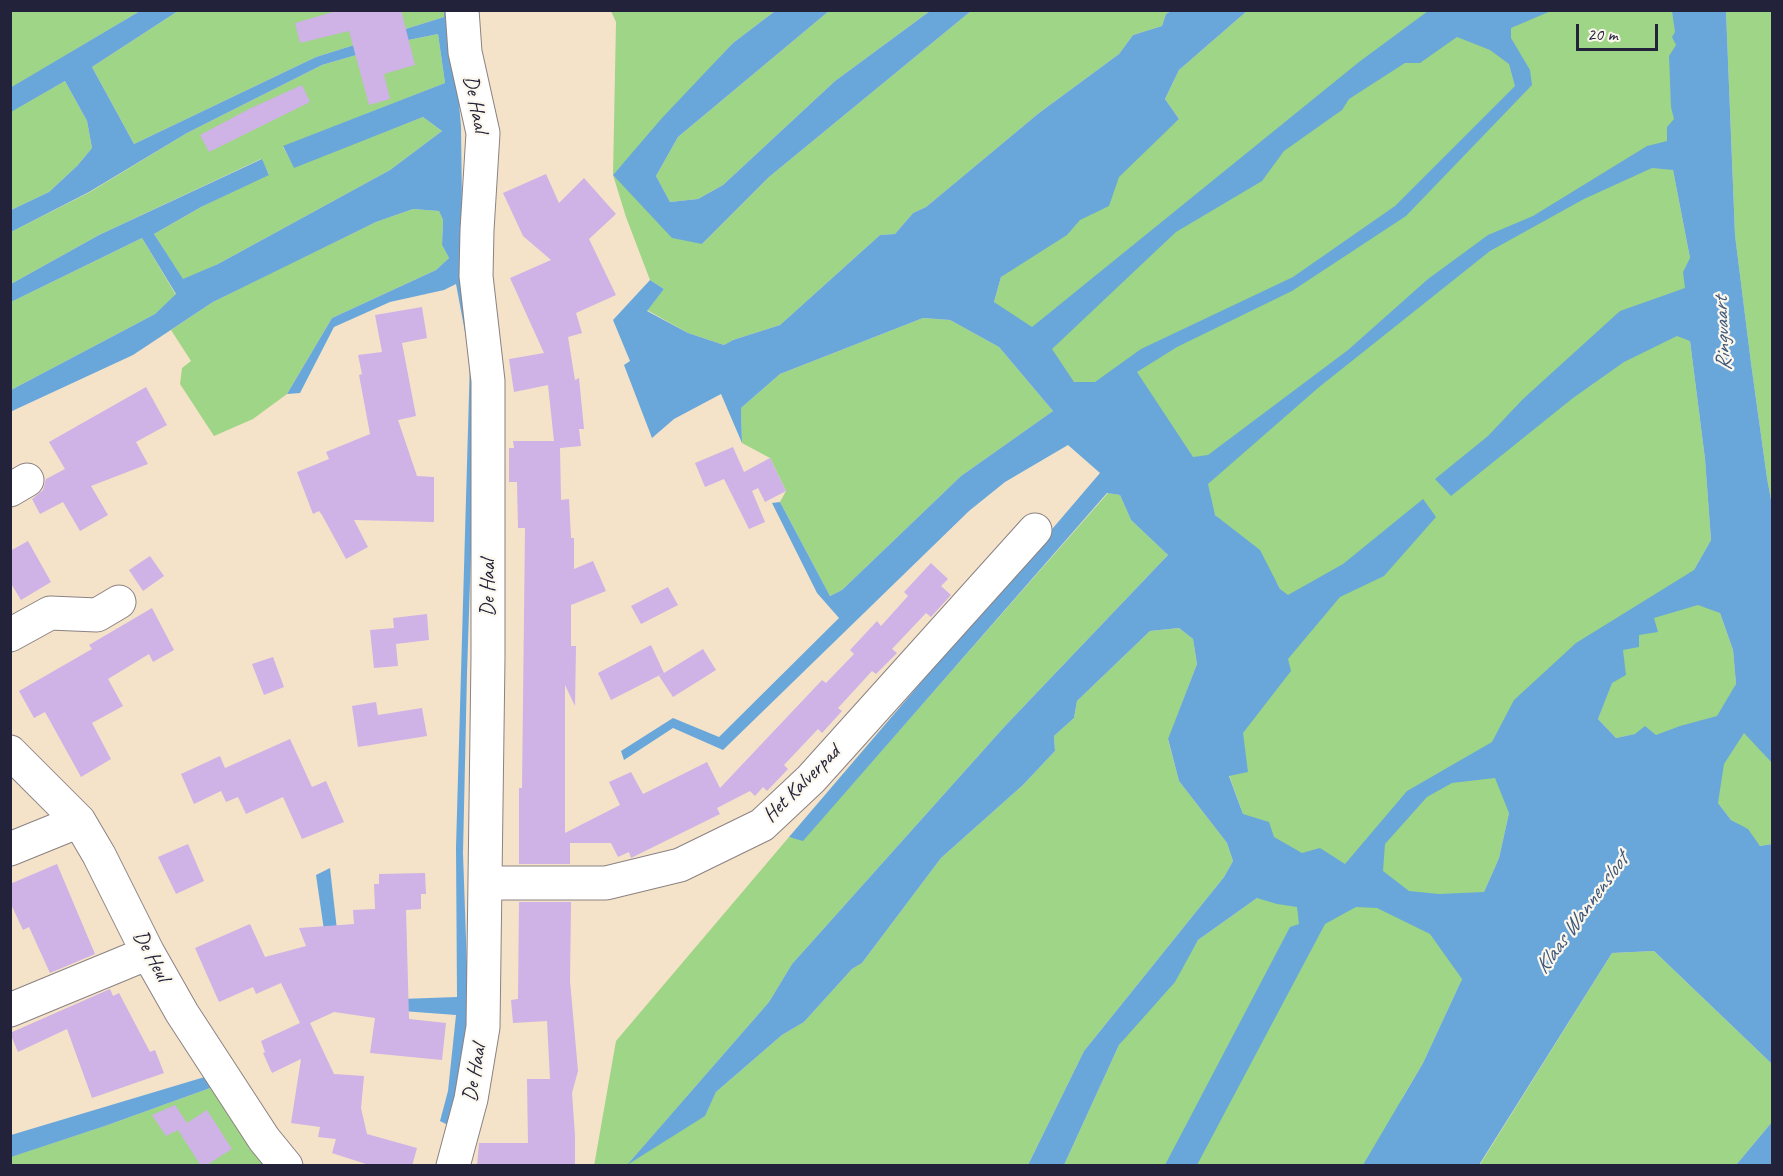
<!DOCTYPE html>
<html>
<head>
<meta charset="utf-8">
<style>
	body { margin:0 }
	#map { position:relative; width:1783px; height:1176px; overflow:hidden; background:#f4e3c9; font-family:Caveat,sans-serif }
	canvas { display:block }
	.frame { position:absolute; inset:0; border:12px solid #22223b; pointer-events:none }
	.scale { position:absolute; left:1576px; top:24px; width:82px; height:27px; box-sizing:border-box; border:3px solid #22223b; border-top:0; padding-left:8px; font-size:18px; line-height:21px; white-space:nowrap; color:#22223b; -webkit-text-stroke:4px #fbf7ec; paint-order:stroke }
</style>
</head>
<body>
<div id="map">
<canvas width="1783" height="1176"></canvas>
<div class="frame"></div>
<div class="scale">20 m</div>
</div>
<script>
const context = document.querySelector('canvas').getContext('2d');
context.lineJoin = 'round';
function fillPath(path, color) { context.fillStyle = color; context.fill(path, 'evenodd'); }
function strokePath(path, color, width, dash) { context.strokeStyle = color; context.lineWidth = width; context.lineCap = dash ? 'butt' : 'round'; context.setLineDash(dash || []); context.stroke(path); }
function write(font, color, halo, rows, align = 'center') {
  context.font = font + ' Caveat,sans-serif'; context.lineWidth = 4.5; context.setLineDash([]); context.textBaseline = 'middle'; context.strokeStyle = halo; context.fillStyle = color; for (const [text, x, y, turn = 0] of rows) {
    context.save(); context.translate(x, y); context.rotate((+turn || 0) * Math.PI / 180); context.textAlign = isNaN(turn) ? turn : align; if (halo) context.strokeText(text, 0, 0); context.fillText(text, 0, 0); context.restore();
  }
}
const green = new Path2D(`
	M11 10H140V11L11 88Z
	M178 11H444V17L316 57 134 144 92 67Z
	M611 11H775L733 43 613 175 702 244 769 177 971 11H1171L1166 14 1162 26 1133 35 1119 54 1039 113 926 207 913 213 895 234 880 235 780 325 733 340 724 345 688 333 647 310 664 289 650 280 626 217 613 175 616 22Z
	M829 11H930L835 81 723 185 698 199 670 202 656 176 678 137Z
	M1247 11H1679L1673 170 1690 258V341L1705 459 1711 540 1694 570 1720 613 1733 650 1736 684 1735 686 1745 732 1772 763V844L1760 846 1738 824 1731 820 1718 803 1651 731 1616 738 1598 719 1623 650 1509 813 1499 858 1484 892 1462 979 1423 1063 1404 1095 1368 1165H1064L1119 1045 1198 940 1257 898 1243 814 1229 775 1243 733 1280 589 1277 583 1095 382H1074L994 302 1001 277 1179 119 1165 99 1179 70Z
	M1726 11H1772V505L1767 478 1751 363 1735 235Z
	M438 34 445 83 283 147 294 167 423 117 442 131 390 170 218 264 183 280 154 234 201 207 269 174 261 159 99 235 11 284V232L90 192 187 133 322 65 370 51 379 46Z
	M65 81 87 121 92 148 77 166 49 192 11 210 10 112Z
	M413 209 439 211 443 220 442 245 449 258 436 270 332 318 287 394 253 419 214 436 180 384 182 368 191 361 171 330 213 302 265 276 376 222Z
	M142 238 176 295 155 314 11 390V302Z
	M923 318 950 320 999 347 1053 411 961 476 842 590 830 596 780 502 786 491 770 458 742 443 741 408 780 374Z
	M1108 493 1120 495 1131 520 1168 555 1005 726 792 964 769 1002 629 1163 705 1115 716 1092 782 1035 804 1022 852 969 862 963 941 858 1023 785 1055 751 1054 736 1074 718 1077 701 1150 631 1179 628 1193 639 1197 664 1168 740 1179 781 1227 843 1233 861 1224 877 1084 1051 1028 1165 594 1166 616 1041 789 837 803 840Z
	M1654 951 1772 1064V1122L1736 1165 1479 1166 1612 953Z
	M213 1087 268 1165 11 1166 10 1157 105 1126Z`);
const water = new Path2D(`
	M140 11H178L92 67 134 144 316 57 444 17V11H451L461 126 463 283 473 342 472 521 467 673 463 853 469 1025 454 1128 440 1121 448 1091 456 1015 335 1006 316 875 330 868 345 1001 457 997 456 847 470 359 456 284 444 290 390 302 334 327 300 393 287 394 332 318 436 270 449 258 442 245 443 220 439 211 413 209 376 222 213 302 133 355 10 412 11 390 155 314 176 294 142 238 11 302V284L99 235 262 159 269 175 201 207 154 234 183 279 218 264 390 170 442 131 423 117 294 168 283 146 445 83 438 34 379 46 370 51 322 65 187 133 89 192 11 232V210L49 192 77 166 92 148 87 121 65 81 11 112 10 88Z
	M775 11H829L678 137 656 176 670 202 698 199 723 185 835 81 930 11H971L769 177 702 244 672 238 613 175 662 118 733 43Z
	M1171 11H1247L1179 70 1165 99 1179 119 1119 177 1109 206 1080 220 1067 235 1001 277 994 302 1032 327 1359 62 1428 11H1551L1511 28V38L1530 70 1532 85 1406 216 1292 291 1177 347 1137 372 1193 457 1208 455 1348 350 1428 279 1488 235 1533 216 1647 146 1667 141V127L1674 119 1671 107 1669 56 1676 45 1672 37 1675 32 1672 11H1726L1735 235 1751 363 1767 478 1772 505V763L1744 733 1724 764 1718 803 1731 820 1748 829 1760 846 1772 844V1064L1654 951 1612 953 1479 1165H1363L1423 1063 1462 979 1430 934 1377 908 1356 907 1325 924 1197 1165H1165L1290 927 1299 924 1297 907 1277 904 1257 898 1198 940 1175 982 1119 1045 1064 1165H1028L1084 1051 1224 877 1233 861 1227 843 1179 781 1168 739 1197 664 1193 639 1179 628 1150 631 1077 701 1074 718 1054 736 1055 751 1023 785 941 858 862 963 852 969 804 1022 782 1035 716 1092 705 1116 627 1165 769 1002 792 964 1005 726 1168 555 1131 520 1120 495 1107 493 803 841 789 837 1100 473 1068 445 1005 482 969 511 723 750 673 728 624 760 621 751 673 718 719 737 839 618 817 593 772 503 780 502 830 596 842 590 961 476 1053 411 999 347 950 320 923 318 780 374 741 408 742 443 721 394 674 419 652 438 624 365 630 361 613 320 650 280 664 289 647 311 688 333 724 345 733 340 780 325 880 235 895 234 913 213 926 207 1039 113 1119 54 1133 35 1162 26 1166 14ZM1457 37 1490 50 1509 64 1515 86 1395 206 1293 277 1141 349 1095 382H1074L1052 349 1176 232 1262 181 1284 151 1342 110 1349 99 1405 63H1420ZM1652 168 1673 170 1690 258 1683 272 1685 288 1620 311 1523 399 1488 436 1435 479 1451 496 1573 398 1624 362 1677 336 1690 341 1705 459 1711 540 1694 570 1576 643 1514 700 1492 742 1407 791 1345 864 1320 848 1302 853 1274 837 1269 822 1243 814 1229 776 1248 772 1243 733 1291 671 1288 659 1340 597 1384 576 1436 517 1423 499 1343 564 1288 595 1280 589 1260 550 1215 515 1208 484 1318 388 1490 251 1584 199ZM1698 605 1720 613 1733 650 1736 684 1717 716 1680 726 1656 735 1645 726 1635 734 1616 738 1598 719 1612 683 1626 675 1623 650 1639 647V635L1658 632 1654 618ZM1495 778 1509 813 1499 858 1484 892 1439 894 1409 891 1383 871 1385 844 1427 797 1452 783Z
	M208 1076 213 1087 105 1126 11 1157V1135Z
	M1772 1122V1165H1736Z`);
const building = new Path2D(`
	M340 10H401L415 65 384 74 390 99 369 105 349 31 300 43 295 23Z
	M302 85 310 102 209 152 200 135 251 108Z
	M546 174 559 203 584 178 616 214 589 239 616 295 576 313 582 333 568 337 575 380 579 378 584 429H579L581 446 560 448 561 500 569 499 571 538H574V569L593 561 606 591 571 605V646H576L575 706 565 685V833L620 805 609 782 631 772 643 794 707 762 720 788 822 680 826 683 854 654 850 650 877 621 881 626 908 596 904 592 931 563 948 579 941 586 951 595 931 617 926 613 892 649 897 653 876 674 872 671 838 708 842 711 822 733 818 729 784 765 788 769 767 791 763 787 755 796 750 791 717 808 720 814 633 857 631 858 629 852 618 857 611 843H570V864H519V788H522L525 528H518L517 482H509V448H514L513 441H554L548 385 514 392 509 359 544 353 510 278 551 260 523 236 503 193Z
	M422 307 427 338 402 343 416 416 398 420 417 476 434 477V522L354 520 368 547 346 559 322 515 319 511 313 514 297 472 329 459 326 452 370 434 359 375 362 374 358 355 382 352 375 315Z
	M146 387 167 425 136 442 148 464 91 486 108 515 80 531 63 502 40 514 32 499 43 490 46 479 65 469 49 442Z
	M733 447 744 472 770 458 786 491 765 502 758 488 752 491 765 522 749 529 724 479 705 487 695 463Z
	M28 541 51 582 21 600 10 582V551Z
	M150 556 164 576 143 591 129 570Z
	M668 587 678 605 641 624 631 606Z
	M152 608 174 650 153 662 149 654 108 679 123 706 92 723 111 759 81 777 45 712 34 718 19 691 92 649 89 645Z
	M427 614 429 640 396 644 398 666 374 668 370 630 394 628 393 618Z
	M651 645 664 673 703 649 716 670 673 697 659 676 664 673 611 700 598 673Z
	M273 657 284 687 264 695 252 664Z
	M376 702 378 715 422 708 427 736 358 747 352 706Z
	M290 739 312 787 326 781 344 822 302 839 283 797 246 814 238 797 226 802 221 791 194 804 181 774 220 756 225 768Z
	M188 844 204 881 176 894 158 857Z
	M57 864 95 954 50 973 29 927 23 930 10 902V884Z
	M425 873 426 894H421V909L406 910 409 1019 446 1023 442 1060 370 1053 375 1018 334 1012 310 1023 334 1074 364 1076 361 1108 367 1134 417 1148 412 1166H372L332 1153 336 1139 318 1137 320 1127 291 1123 301 1059 272 1073 263 1053 265 1052 261 1041 300 1023 281 983 256 994 253 987 219 1002 195 948 250 924 265 957 306 946 299 928 354 924 353 910 375 909 374 884H379V874Z
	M519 902H571L570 981 578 1071 572 1093 575 1136V1166H477L479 1143H528L527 1079H550L547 1021 513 1023 511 1000 518 999Z
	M110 989 113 996 119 993 150 1052 155 1050 164 1073 92 1098 67 1029 18 1052 10 1033Z
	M175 1105 187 1123 207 1110 232 1149 205 1166H201L178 1130 166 1136 152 1115Z`);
const minor = new Path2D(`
	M10 490 27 480
	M10 635 50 613 97 615 119 602
	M10 752 79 821 99 855 148 953 182 1013 264 1139 286 1166
	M10 849 79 821
	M486 883H606L680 865 762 825 811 779 1035 530
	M10 1010 148 953
	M453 1166 471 1099 483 1027 488 657V381L476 276 477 230 483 133 465 52 462 10`);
const streetNames = [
	["De Haal",475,104,79],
	["De Haal",488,588,-90],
	["Het Kalverpad",802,784,-45],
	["De Heul",151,956,62],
	["De Haal",475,1073,-80]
];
const waterNames = [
	["Ringvaart",1723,334,-93],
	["Klaas Wannensloot",1582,914,-54]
];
fillPath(green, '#9fd586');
fillPath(water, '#69a7db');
fillPath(building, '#cfb2e6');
strokePath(minor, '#8b8282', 35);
strokePath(minor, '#fff', 33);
write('21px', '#22223b', '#fbf7ec', streetNames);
write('italic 22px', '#3e577b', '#fbf7ec', waterNames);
</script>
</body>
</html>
